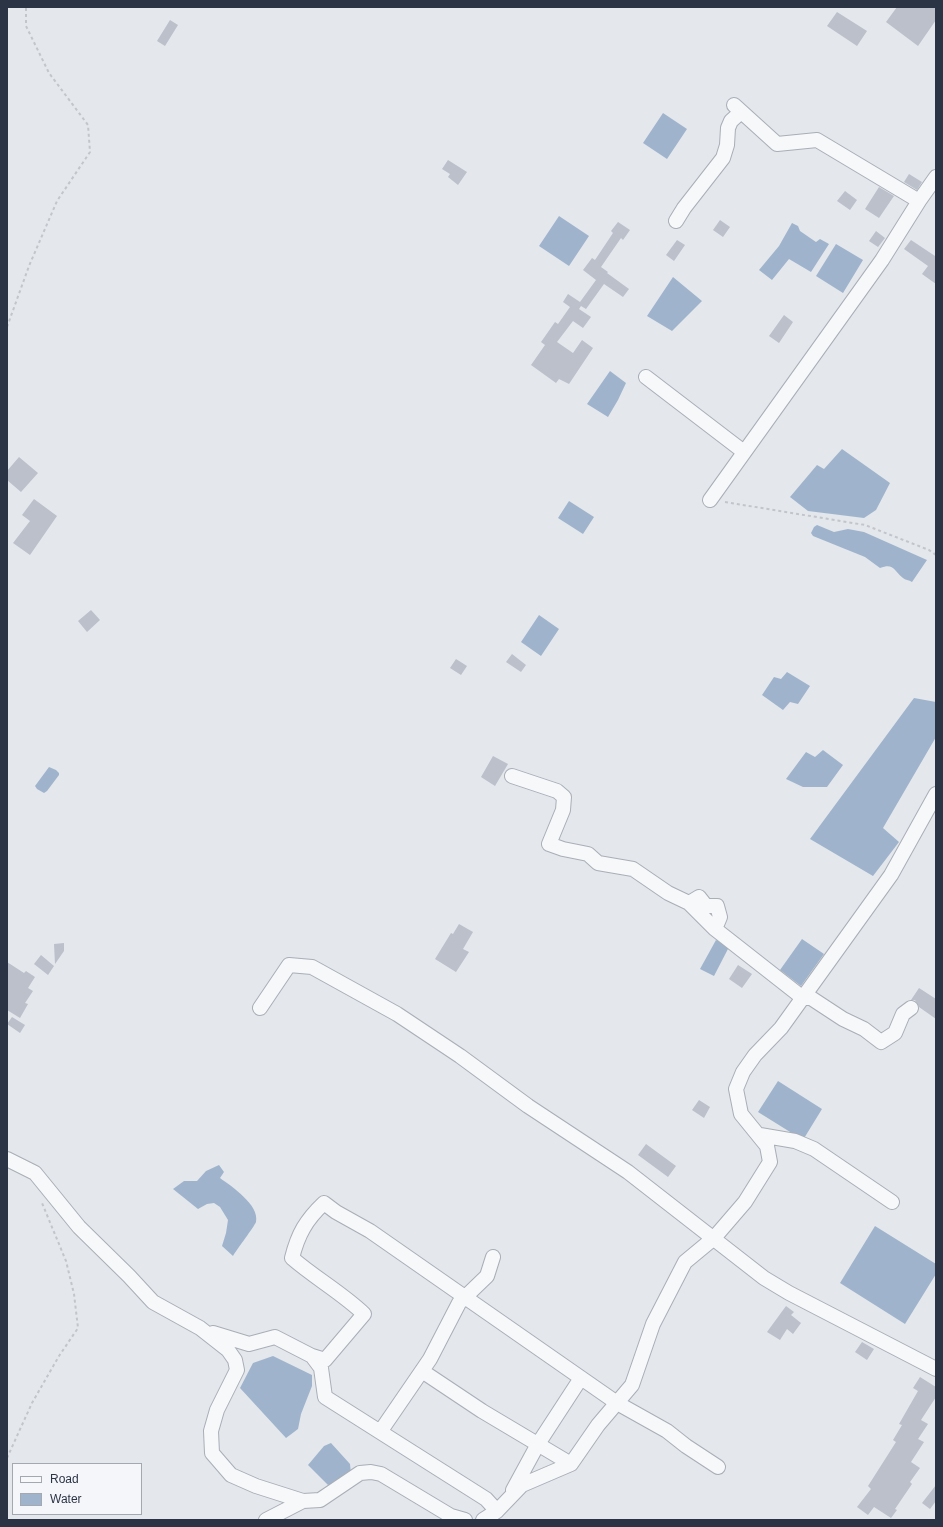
<!DOCTYPE html>
<html>
<head>
<meta charset="utf-8">
<style>
	body { margin:0 }
	#map { position:relative; width:943px; height:1527px; overflow:hidden; background:#e4e7ec; font-family:Arial,sans-serif }
	canvas { display:block }
	.frame { position:absolute; inset:0; border:8px solid #2b3445; pointer-events:none }
	.legend { position:absolute; left:12px; top:1463px; width:130px; height:52px; box-sizing:border-box; background:#f4f6f9; border:1px solid #a4a8b1; margin:0; padding:5px 7px; list-style:none; font-size:12px; color:#2b3445 }
	.legend li { display:flex; align-items:center; gap:8px; height:20px }
	.legend b { width:20px; border:1px solid #a4a8b1 }
</style>
</head>
<body>
<div id="map">
<canvas width="943" height="1527"></canvas>
<div class="frame"></div>
<ul class="legend">
<li><b style="height:5px;background:#f7f8fa"></b>Road</li>
<li><b style="height:11px;background:#9fb4cc"></b>Water</li>
</ul>
</div>
<script>
const context = document.querySelector('canvas').getContext('2d');
context.lineJoin = 'round';
function fillPath(path, color) { context.fillStyle = color; context.fill(path, 'evenodd'); }
function strokePath(path, color, width, dash) { context.strokeStyle = color; context.lineWidth = width; context.lineCap = dash ? 'butt' : 'round'; context.setLineDash(dash || []); context.stroke(path); }
const water = new Path2D(`
	M663 113 687 129 667 159 643 143Z
	M559 216 589 236 569 266 539 246Z
	M792 223 798 226 800 231 816 242 820 239 829 244 811 272 789 259 772 280 759 270 779 246Z
	M836 244 863 260 843 293 816 276Z
	M673 277 702 301 672 331 647 316Z
	M610 371 626 383 618 400 608 417 587 404Z
	M842 449 890 483 876 510 864 518 808 511 790 497 817 465 824 469Z
	M569 501 594 517 583 534 558 518Z
	M817 525 834 532 848 529 864 532 927 560 912 582C909 580 905 580 903 578 893 570 894 563 880 568L865 557 813 536 811 533 814 527Z
	M539 615 559 629 541 656 521 642Z
	M787 672 810 686 798 704 790 702 783 710 762 695 774 677 781 679Z
	M914 698 936 702V737L883 828 899 842 873 876 810 839Z
	M823 750 843 765 827 787H803L786 779 806 752 815 757Z
	M49 767 56 770 59 773V775L47 791 44 793 37 789 35 786Z
	M802 939 824 954 801 986 780 970Z
	M716 940 729 947 714 976 700 969Z
	M778 1081 822 1109 803 1140 758 1112Z
	M219 1165 224 1172 220 1178C231 1186 260 1205 256 1222 254 1227 237 1249 233 1256L222 1246 226 1233 228 1220 220 1207 214 1203 207 1204 198 1209 173 1189 184 1181H197L206 1171Z
	M875 1226 936 1264V1274L905 1324 840 1283Z
	M273 1356 312 1375V1386L301 1414 298 1429 286 1438 240 1388 253 1363Z
	M331 1443 350 1464 351 1474 344 1479 328 1485 308 1465 324 1446Z`);
const building = new Path2D(`
	M897 7H936V20L918 46 886 22Z
	M837 12 867 31 857 46 827 26Z
	M170 20 178 25 165 46 157 41Z
	M448 160 467 172 458 185 448 177 450 174 442 169Z
	M909 174 922 182 917 190 904 182Z
	M879 187 894 196 879 218 865 209Z
	M845 191 857 200 850 210 837 201Z
	M720 220 730 227 723 237 713 230Z
	M618 222 630 230 623 240 621 238 601 267 608 272 607 273 629 289 623 297 604 284 586 309 581 306 579 309 591 317 583 328 573 321 557 342 573 353 582 340 593 348 569 384 559 379 556 383 531 365 545 345 541 342 555 322 558 324 570 307 563 302 568 294 580 302 596 280 583 270 592 258 595 260 613 233 611 231Z
	M876 231 885 238 878 247 869 241Z
	M677 240 685 245 674 261 666 255Z
	M911 240 935 256 936 255V284L922 274 928 266 904 249Z
	M784 315 793 322 779 343 769 336Z
	M19 457 38 473 21 492 7 480V471Z
	M34 499 57 516 30 555 13 543 30 521 22 515Z
	M91 610 100 620 87 632 78 621Z
	M512 654 526 665 521 672 506 662Z
	M456 659 467 666 461 675 450 668Z
	M493 756 508 764 495 786 481 777Z
	M459 924 473 932 463 949 469 952 456 972 435 959 451 933 453 934Z
	M64 943V951L55 964 54 944Z
	M41 955 54 966 48 975 34 964Z
	M7 962 24 973 26 971 35 977 28 988 33 991 25 1003 28 1004 20 1018 7 1010Z
	M738 965 752 974 742 988 729 979Z
	M919 988 936 999V1019L919 1007 915 1000H911Z
	M12 1017 25 1025 20 1033 7 1024Z
	M699 1100 710 1107 704 1118 692 1110Z
	M646 1144 676 1166 668 1177 638 1155Z
	M786 1306 794 1312 791 1315 801 1323 793 1334 787 1329 780 1340 767 1332Z
	M862 1342 874 1349 867 1360 855 1352Z
	M920 1377 936 1387V1397L921 1420 928 1424 918 1439 924 1442 911 1462 920 1468 910 1482 912 1484 895 1509 897 1510 891 1518 874 1507 868 1515 857 1507 871 1489 868 1486 896 1442 893 1440 902 1425 899 1424 918 1391 913 1388Z
	M936 1485V1501L930 1509 922 1503Z`);
const path = new Path2D(`
	M7 327 29 266 57 201 90 152 88 125 49 73 26 26V7
	M725 502 865 525 929 550 936 555
	M7 1458 32 1403 59 1356 78 1328 74 1294 66 1261 42 1203`);
const minor = new Path2D(`
	M734 105 777 144 817 140 919 201 936 177
	M676 221 684 208 723 158 727 145 728 128 731 121 741 112
	M646 377 744 452
	M710 500 882 260 919 201
	M512 776 557 791 564 797 563 810 549 844 563 849 588 854 598 863 633 869 668 893 689 903 715 929 803 998H811L843 1019 864 1029 881 1042 895 1033 903 1014 911 1008
	M689 903 699 897 706 906H717L720 917 715 929
	M260 1008 289 965 312 967 397 1014 460 1056 528 1106 628 1172 764 1278 789 1293 936 1369
	M760 1135 795 1141 814 1149 892 1202
	M7 1159 35 1173 79 1227 129 1276 153 1302 200 1328 228 1350 235 1360 237 1370 217 1410 211 1431 212 1453 231 1475 256 1486 303 1501
	M213 1333 249 1344 275 1337 312 1356 321 1368 325 1397 486 1499 497 1511
	M312 1356 325 1360 364 1314C342 1293 315 1278 292 1258 298 1234 306 1220 324 1203L336 1212 370 1231 617 1403 667 1431 686 1446 718 1467
	M422 1371 482 1411 571 1464
	M380 1432 430 1359 459 1303 487 1276 493 1257
	M513 1490 538 1444 581 1378
	M266 1520 303 1501 320 1500 360 1473 371 1472 381 1474 451 1516 465 1520
	M483 1520 497 1511 522 1485 571 1464 598 1425 632 1385 653 1324 685 1262 714 1238 745 1202 770 1162 767 1146 741 1114 736 1089 743 1072 755 1055 781 1028 891 875 936 794`);
fillPath(water, '#9fb4cc');
fillPath(building, '#bbc0ca');
strokePath(minor, '#a9aeb7', 16);
strokePath(path, '#c2c5cb', 2, [3, 3]);
strokePath(minor, '#f7f8fa', 14);
</script>
</body>
</html>
